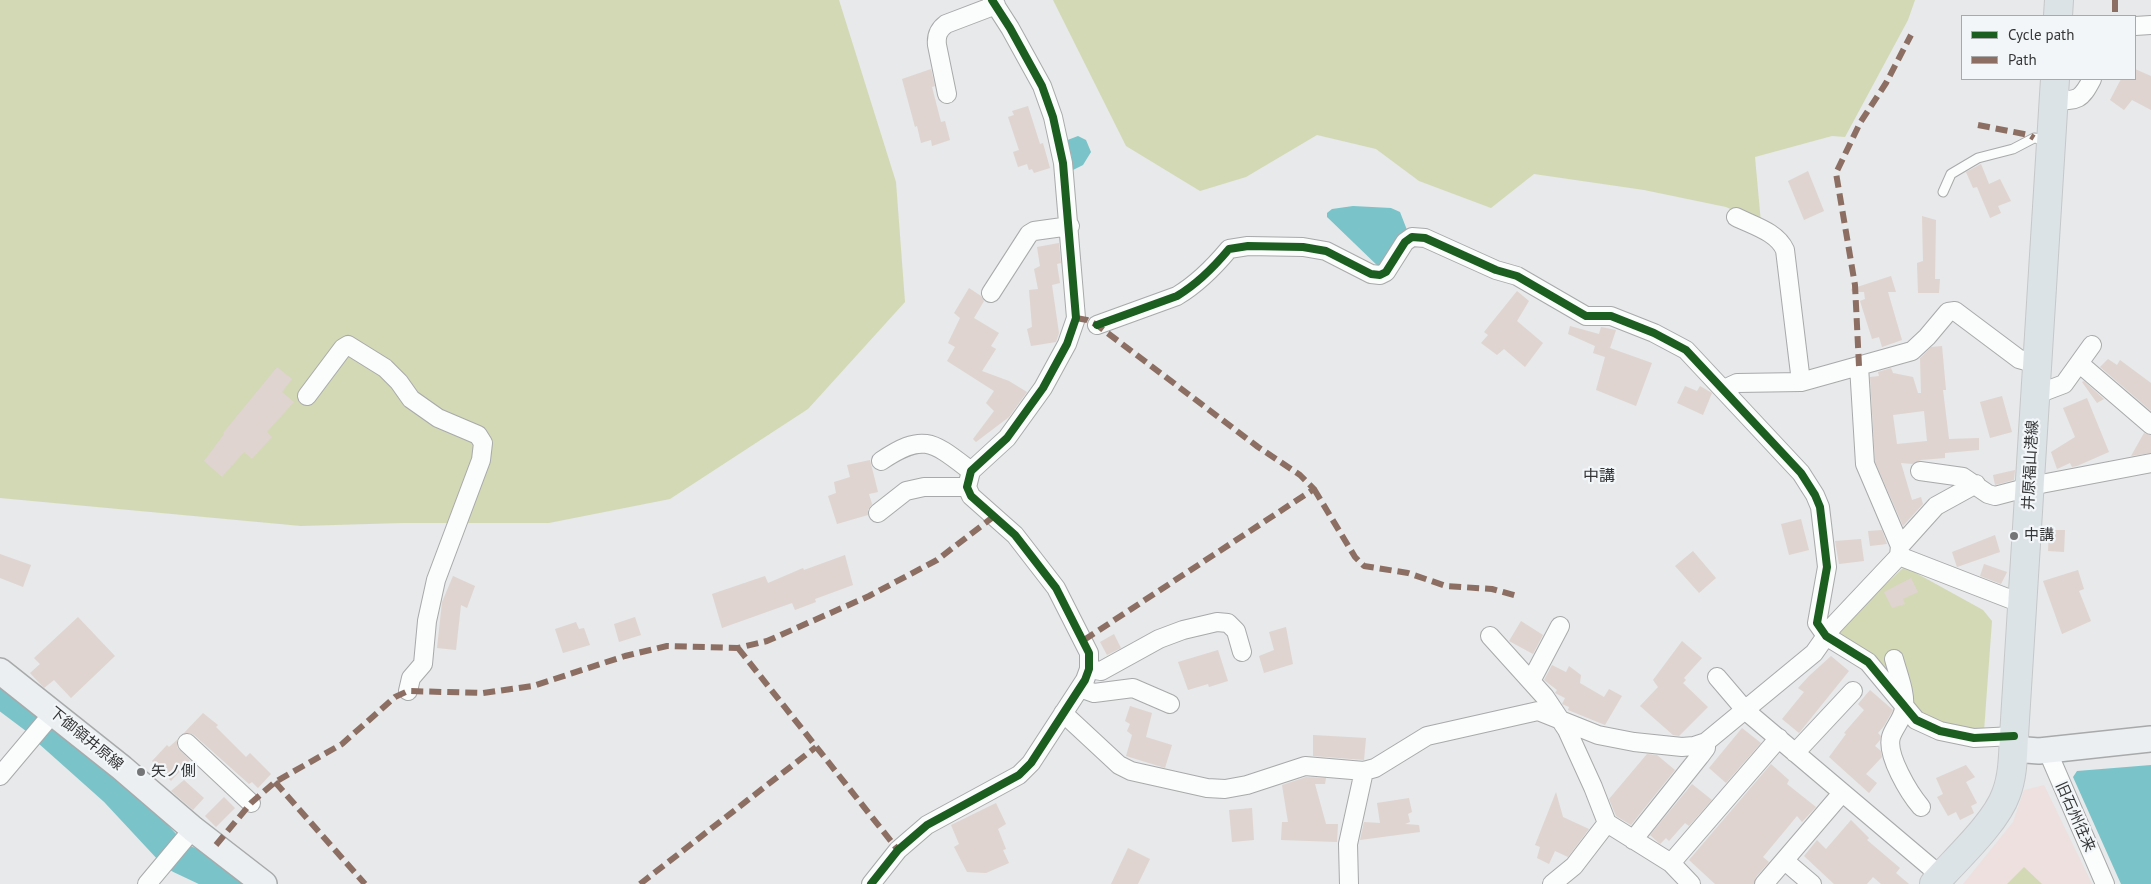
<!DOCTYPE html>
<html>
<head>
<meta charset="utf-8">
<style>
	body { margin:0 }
	#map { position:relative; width:2151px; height:884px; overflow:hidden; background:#e7e9ea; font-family:"PT Sans",sans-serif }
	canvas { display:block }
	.legend { position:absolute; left:1961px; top:15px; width:175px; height:65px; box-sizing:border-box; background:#f3f6f9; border:1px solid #a7a9ab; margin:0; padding:6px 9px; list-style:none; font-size:15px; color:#353637 }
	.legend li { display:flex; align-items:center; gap:10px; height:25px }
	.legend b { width:25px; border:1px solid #a7a9ab }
</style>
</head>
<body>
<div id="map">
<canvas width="2151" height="884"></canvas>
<ul class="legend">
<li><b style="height:6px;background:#1b5e20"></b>Cycle path</li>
<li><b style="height:6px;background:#8d6e63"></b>Path</li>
</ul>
</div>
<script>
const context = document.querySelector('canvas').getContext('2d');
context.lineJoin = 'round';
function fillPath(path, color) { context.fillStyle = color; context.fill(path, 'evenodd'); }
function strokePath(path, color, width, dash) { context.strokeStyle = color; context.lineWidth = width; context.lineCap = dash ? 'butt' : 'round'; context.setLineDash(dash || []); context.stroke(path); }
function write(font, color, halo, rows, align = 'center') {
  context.font = font + ' "PT Sans","Noto Sans JP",sans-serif'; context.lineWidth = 4.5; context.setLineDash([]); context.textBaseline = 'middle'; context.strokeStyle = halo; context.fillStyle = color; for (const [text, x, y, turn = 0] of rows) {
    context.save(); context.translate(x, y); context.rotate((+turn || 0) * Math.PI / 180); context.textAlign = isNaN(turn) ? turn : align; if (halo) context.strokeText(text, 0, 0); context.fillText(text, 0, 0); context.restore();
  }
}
const education = new Path2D(`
	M2044 785 2092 884H1963L2013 822 2024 790Z`);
const green = new Path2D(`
	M0 0H839L896 182 905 302 808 409 670 499 549 523H402L301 526 0 498Z
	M1053 0H1915L1908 20 1845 137 1832 136 1755 157 1761 223 1726 207 1644 190 1534 174 1491 208 1419 181 1376 149 1317 135 1246 177 1200 191 1126 146Z
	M1903 568H1907L1983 610 1992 621 1984 731 1940 726 1917 711 1837 631Z
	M2024 867 2042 884H2007Z`);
const water = new Path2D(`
	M1078 136 1086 140 1091 152 1083 165 1073 170 1071 154 1065 141Z
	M1353 206 1391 208 1400 212 1407 230 1381 269 1327 217V213L1332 209Z
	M2151 765V884H2121L2073 777 2077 771Z`);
const river = new Path2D(`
	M0 692 37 720
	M50 733 115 791 169 849
	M180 858 216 875 231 884`);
const building = new Path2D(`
	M931 69 935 86 932 87 941 122 945 121 950 140 932 146 931 140 921 143 917 126 915 127 902 79Z
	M2135 69 2151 76V110L2132 100 2124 110 2110 100 2121 79H2135Z
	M1028 106 1040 144 1043 143 1050 168 1034 173 1032 169 1029 170 1027 164 1018 167 1013 152 1019 150 1008 117 1014 115 1012 111Z
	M1981 164 1989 184 2000 179 2011 201 1998 206 2001 213 1990 218 1977 187 1973 188 1966 172Z
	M1808 171 1824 211 1804 220 1788 181Z
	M1922 216 1936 220 1935 279H1940L1939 293H1918L1917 263 1923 261Z
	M1059 243 1061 263 1057 264 1060 283 1052 285 1059 333 1056 342 1031 346 1027 329 1032 327 1029 290 1038 289 1034 269 1040 266 1037 247Z
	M1891 276 1896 292H1888L1902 340 1882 347 1879 337 1872 339 1860 301 1865 299 1864 292H1852L1851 289Z
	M969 288 981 296 984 301 974 318 999 333 991 346 996 349 982 371 1009 381 1027 392 1009 417 976 442 973 439 994 411 986 403 994 391 947 361 955 347 948 343 960 318 954 313Z
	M1517 291 1529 301 1517 321 1543 343 1525 367 1504 349 1497 355 1481 343 1488 335 1484 332Z
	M1570 326 1599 334 1601 327 1616 330 1610 348 1652 363 1636 406 1596 390 1605 357 1593 353 1595 346 1568 334Z
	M1942 346 1946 390H1943L1949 439 1979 438V450L1945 453V458L1921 460 1913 464 1901 463 1912 500 1921 497 1923 504 1903 526 1875 462 1870 377 1879 376 1878 372 1891 368 1893 373 1913 377 1918 393H1921L1920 358 1931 347ZM1924 411 1927 441 1897 444 1893 415Z
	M2108 359 2117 365 2120 360 2151 383V411L2100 367Z
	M277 367 292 379 282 392 294 402 267 432 272 437 252 459 244 452 222 477 204 461 224 434 223 433Z
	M2084 381 2104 399 2097 403 2082 382Z
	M1685 386 1697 391 1700 386 1712 393 1703 415 1677 403Z
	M2002 396 2012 432 1990 438 1980 402Z
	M2087 398 2109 452 2077 466 2072 467 2070 463 2057 469 2051 452 2075 437 2063 408Z
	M2144 433 2151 435V453L2131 456Z
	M870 460 878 492 869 494 872 504 868 510V515L837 524 828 496 836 493 834 482 850 477 847 465Z
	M2015 470 2014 480 1995 485 1993 475Z
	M1801 519 1809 550 1789 555 1781 524Z
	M1882 530 1887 544 1870 546 1868 531Z
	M2049 530H2065L2064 552 2048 551Z
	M1995 535 2000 552 1957 567 1952 552Z
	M1861 539 1864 561 1839 564 1835 541Z
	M1693 551 1716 578 1699 593 1675 566Z
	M0 554 31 565 23 587 0 578Z
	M845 555 853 585 815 599 816 602 795 610 792 603 722 628 712 594 765 576 768 583 803 568 804 570Z
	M1984 564 2007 572 2001 584 1980 576Z
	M2078 570 2084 589 2079 591 2091 621 2062 634 2043 581Z
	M453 576 475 586 467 608 461 605 456 650 437 648 442 602Z
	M1911 578 1918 592 1903 599 1905 604 1892 608 1884 592Z
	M78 617 115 656 71 698 54 680 44 688 30 673 40 664 34 658Z
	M635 617 641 635 619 642 614 624Z
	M1521 621 1543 635 1533 654 1509 641Z
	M576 622 579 629 584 628 590 645 563 653 555 629Z
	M1286 627 1293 664 1264 673 1259 656 1274 650 1269 632Z
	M1114 634 1121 648 1107 655 1100 642Z
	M1682 641 1702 658 1684 678 1686 680 1683 683 1708 707 1679 736 1673 735 1640 706 1658 687 1653 680Z
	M1218 650 1228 681 1209 687 1208 684 1188 690 1178 662Z
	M1831 656 1849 671 1799 733 1782 719 1804 692 1798 688 1809 676Z
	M1552 665 1566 672 1569 666 1581 675 1580 683 1604 697 1609 689 1622 696 1605 725 1568 710 1569 707 1562 704 1565 698 1555 693 1557 690 1544 680Z
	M1870 690 1893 710 1884 726 1878 733 1881 736 1880 740 1875 746 1881 751 1882 757 1866 774 1877 783 1869 793 1829 757 1846 734 1844 733 1864 710 1858 704Z
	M1130 706 1152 713 1146 737 1172 745 1165 768 1126 756 1132 735 1127 731 1130 724 1125 721Z
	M203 713 218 725 216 727 246 757 250 753 271 774 258 788 252 782 249 784 194 735 189 733 183 734Z
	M1742 728 1761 743 1726 783 1709 768Z
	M1313 735 1366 738 1364 760 1313 756Z
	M178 739 177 747 190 760 171 781 152 761 167 745 169 747Z
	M1647 754 1657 755 1675 770 1631 825 1616 816 1609 799Z
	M1771 764 1789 780 1787 784 1816 807 1802 822 1797 816 1763 857 1769 862 1756 877 1754 884H1715L1689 860Z
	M1966 765 1975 777 1966 782 1977 803 1971 806 1974 813 1960 820 1956 812 1948 816 1937 797 1943 794 1936 778Z
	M1306 777 1326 778 1325 784H1315L1326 824H1338L1337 842 1281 840 1282 822H1288L1282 785Z
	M184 780 204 798 193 810 171 791Z
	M1692 784 1712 800 1689 826 1685 823 1669 841 1666 838 1660 844 1650 835Z
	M1556 792 1563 817 1589 829 1568 857 1555 851 1549 864 1537 858 1540 847 1535 845Z
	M224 797 235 808 216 827 205 816Z
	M1409 798 1412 812 1408 814 1410 822 1405 824 1419 825 1420 832 1360 840 1364 822 1380 823 1377 803Z
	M996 803 1006 824 998 829 1006 849 1003 850 1009 863 986 873 967 872 954 847 959 844 951 825Z
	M1252 808 1254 840 1232 842 1229 810Z
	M1851 820 1869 838 1867 840 1900 868 1896 873 1909 884H1881L1873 877 1867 884H1834L1804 856 1817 840 1826 849Z
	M1128 848 1150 859 1138 884H1111Z`);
const lane = new Path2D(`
	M1943 192 1951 174 1978 158 2013 149 2034 138 2048 140`);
const street = new Path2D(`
	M2135 26 2151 25
	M947 94 937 45C936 36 938 30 946 24L996 5
	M2054 100C2078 101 2081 100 2092 79
	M1736 217C1754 226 1777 232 1785 250L1801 382
	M991 293 1029 234 1034 231 1070 226
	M1097 325 1177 296C1197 284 1214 267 1229 249L1248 246 1303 247 1326 251 1371 274 1380 275 1386 272 1405 242 1412 237 1425 238 1496 270 1517 276 1586 316H1611L1654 333 1686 350 1801 473 1815 495 1820 507 1827 567 1817 623 1826 636 1868 662 1916 720 1940 731 1974 738 2014 736
	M2080 364 2151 425
	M1859 366 1865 464 1900 546 1899 556
	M1724 389 1737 383 1801 382 1912 351 1927 337 1948 312 1955 311 2019 359 2037 364
	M2035 395 2064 384 2092 345
	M307 396 343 348 348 345 385 368 399 382 411 399 438 418 478 435 483 443 481 460 436 580 427 621 423 664 411 678 408 691
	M881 461C924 432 933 442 971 471
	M1920 471 1963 477 1988 494 1995 496 2041 484 2151 463
	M878 513 906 491 924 487H967
	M1900 546 1936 506 1976 484
	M1490 636 1545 697 1567 730 1593 787 1607 823 1671 863 1691 884
	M1894 659C1898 674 1906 693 1904 708 1903 719 1894 727 1891 737 1886 755 1909 793 1921 807
	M1089 669 1101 671 1159 639 1183 630 1217 622 1228 623 1236 631 1242 652
	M1717 677 1746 711 1941 876
	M1531 681 1560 626
	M1080 688 1094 693 1133 688 1170 704
	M1063 713 1119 765 1131 771 1207 788 1225 789 1247 785 1305 766 1364 771 1375 768 1427 736 1538 711 1598 735 1634 742 1682 747 1694 746 1706 742
	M187 743 251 803
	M2047 750 2105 884
	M1795 753 1853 691
	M0 776 53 713
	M1633 840 1700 756 1706 748V742L1814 653 1833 626 1899 556 2010 599 2021 601
	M1785 861 1812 884
	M1671 863 1779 738
	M147 884 193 829
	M871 884 898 850 927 825 1019 775 1031 763 1085 680 1089 669V653L1056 588 1015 535 971 496 967 487 971 471 1007 438 1043 388 1067 344 1076 318 1063 163 1053 117 1042 86 1010 28 992 0
	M1349 884 1348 844 1364 771
	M1552 884 1574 866 1607 823
	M1764 884 1842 793`);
const secondary = new Path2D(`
	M0 671 122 768 193 829 264 884
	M2013 749 2039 751 2151 739`);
const primary = new Path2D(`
	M2058 16 2059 0
	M1934 884C1955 860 1996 823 2006 794 2013 776 2013 755 2014 736L2055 79`);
const quiet = new Path2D(`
	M2115 0V16
	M1978 125 2029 135 2034 138
	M1076 318 1087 320 1097 325 1258 447 1300 475 1314 489 1084 640
	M1859 366 1855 285 1836 173 1860 123 1886 83 1911 35
	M1314 489 1355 557 1364 566 1408 573 1446 586 1492 589 1517 596
	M738 648 898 850
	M275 782 365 884
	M216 845 251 803 275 782 342 744 395 697 408 691 483 693 533 686 625 656 667 646 738 648 767 641 869 596 937 560 993 517
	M640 884 816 747`);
const cycleway = new Path2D(`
	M1097 325 1177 296C1197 284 1214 267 1229 249L1248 246 1303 247 1326 251 1371 274 1380 275 1386 272 1405 242 1412 237 1425 238 1496 270 1517 276 1586 316H1611L1654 333 1686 350 1801 473 1815 495 1820 507 1827 567 1817 623 1826 636 1868 662 1916 720 1940 731 1974 738 2014 736
	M871 884 898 850 927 825 1019 775 1031 763 1085 680 1089 669V653L1056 588 1015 535 971 496 967 487 971 471 1007 438 1043 388 1067 344 1076 318 1063 163 1053 117 1042 86 1010 28 992 0`);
const markers = [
	[2014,536,5,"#737576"],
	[141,772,5,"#737576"]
];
const streetNames = [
	["井原福山港線",2031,465,-87],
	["下御領井原線",86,739,39],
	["旧石州往来",2075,817,66]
];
const poiNames = [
	["中講",2024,536],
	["矢ノ側",151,772]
];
const neighbourhoodNames = [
	["中講",1599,476]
];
fillPath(education, '#ede0df');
fillPath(green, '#d3d9b5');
fillPath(water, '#7ac3c9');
strokePath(river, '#7ac3c9', 31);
fillPath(building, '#dfd4d0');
strokePath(lane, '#a8a9aa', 11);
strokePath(street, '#a8a9aa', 20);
strokePath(secondary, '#a8a9aa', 28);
strokePath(primary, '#c6c7c8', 30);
strokePath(lane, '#fbfcfc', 9);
strokePath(street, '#fbfcfc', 18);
strokePath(secondary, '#ebeff1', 25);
strokePath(primary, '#dce3e7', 28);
strokePath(quiet, '#8d6e63', 6, [12, 6]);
strokePath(cycleway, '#1b5e20', 8);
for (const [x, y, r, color] of markers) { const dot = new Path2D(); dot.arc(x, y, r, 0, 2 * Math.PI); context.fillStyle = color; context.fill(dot); strokePath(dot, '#f3f6f9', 2); }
write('15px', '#353637', '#f3f6f9', streetNames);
write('15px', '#353637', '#f3f6f9', poiNames, 'left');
write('16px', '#353637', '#f3f6f9', neighbourhoodNames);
</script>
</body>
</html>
